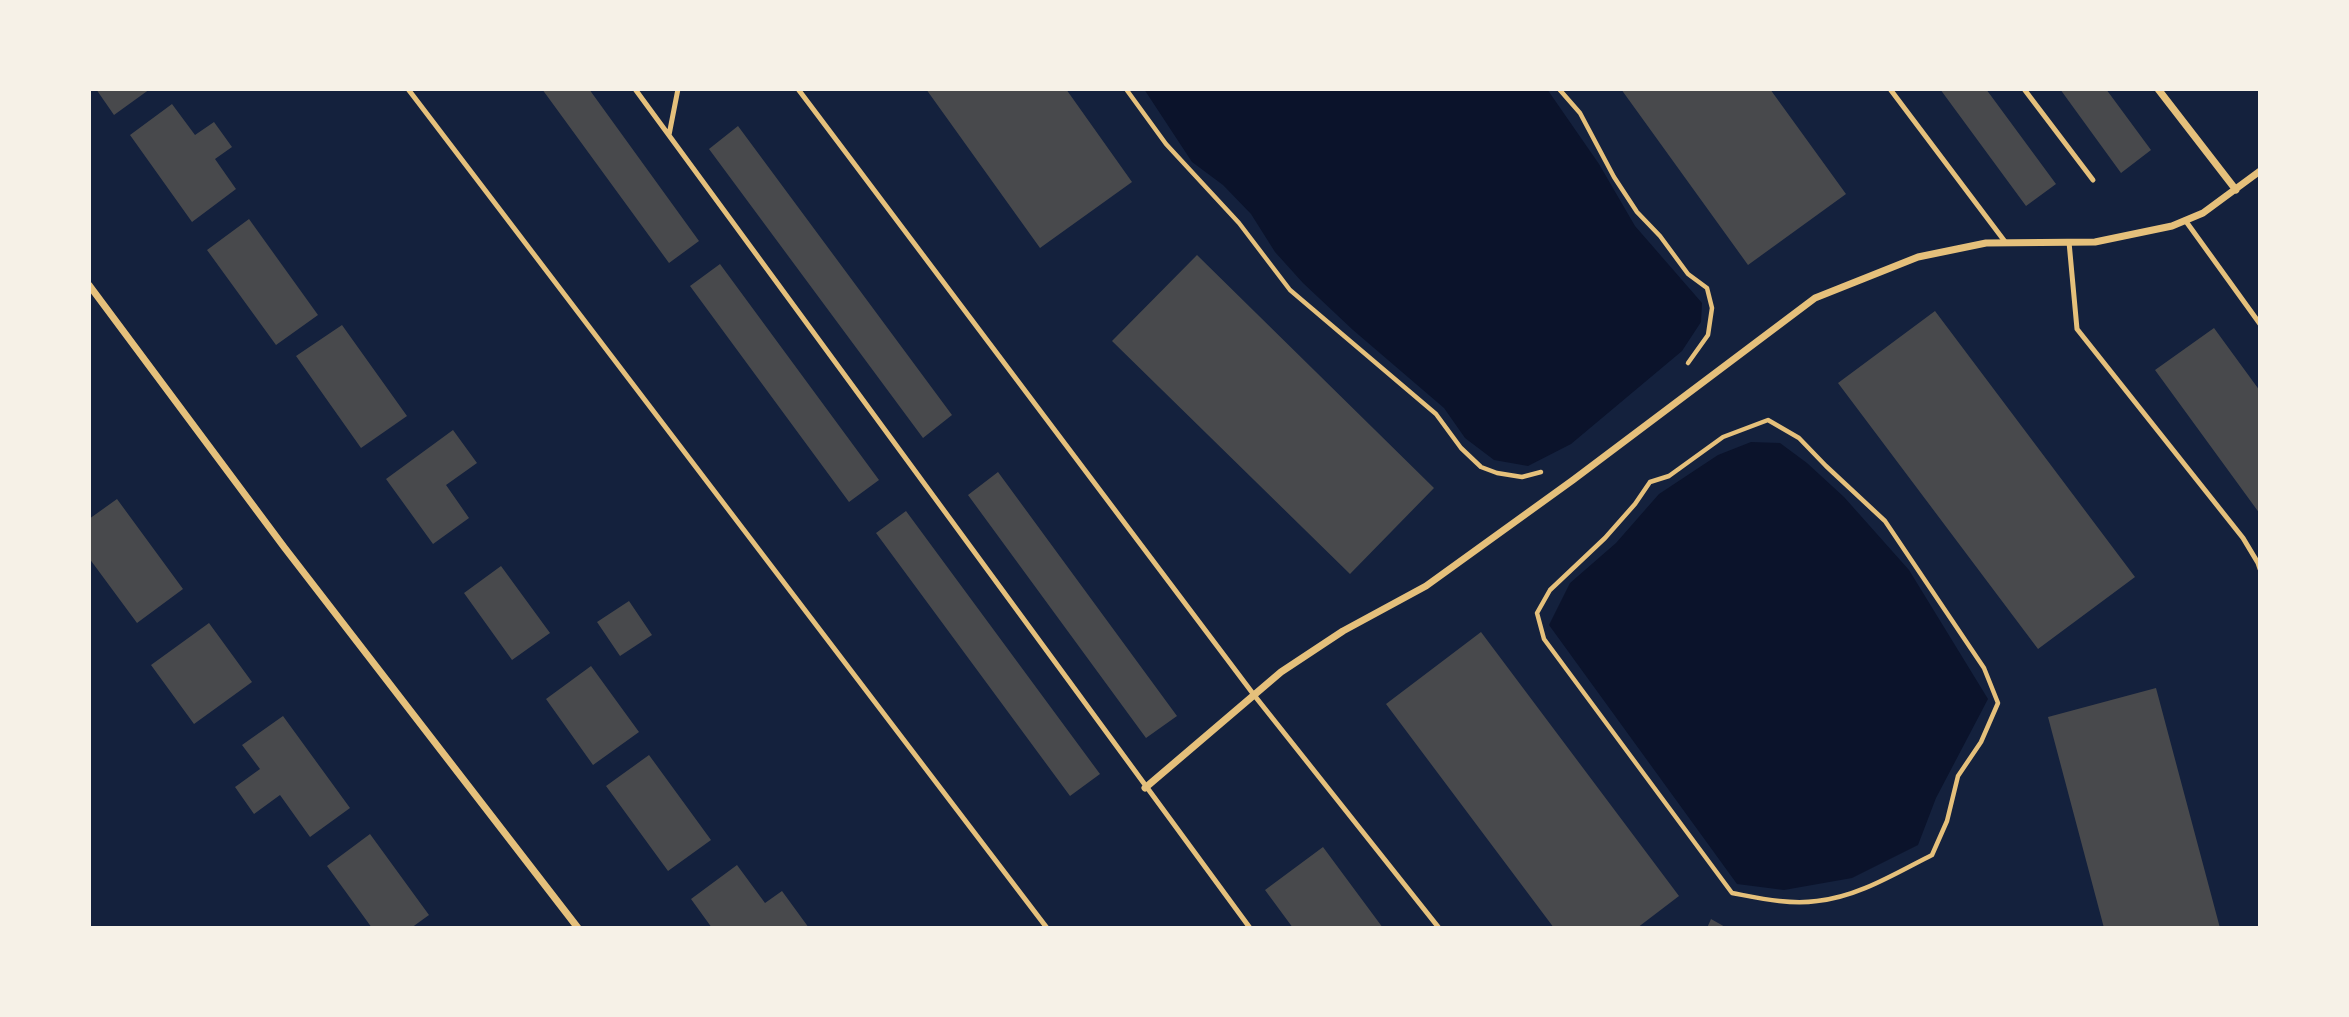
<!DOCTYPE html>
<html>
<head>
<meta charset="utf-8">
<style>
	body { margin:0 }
	#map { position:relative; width:2349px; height:1017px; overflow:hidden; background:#14213d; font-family:Ubuntu,sans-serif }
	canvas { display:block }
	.frame { position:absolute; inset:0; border:91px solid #f6f1e7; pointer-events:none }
</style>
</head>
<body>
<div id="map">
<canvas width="2349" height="1017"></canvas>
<div class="frame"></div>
</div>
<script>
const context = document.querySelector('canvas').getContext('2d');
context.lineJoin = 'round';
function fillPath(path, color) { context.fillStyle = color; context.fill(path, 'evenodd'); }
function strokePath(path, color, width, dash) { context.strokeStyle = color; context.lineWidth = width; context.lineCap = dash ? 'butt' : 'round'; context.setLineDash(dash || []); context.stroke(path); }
const water = new Path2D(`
	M1144 89H1547L1599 164 1635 226 1702 303 1701 322 1682 351 1571 444 1528 466 1494 460 1465 438 1444 408 1353 330 1303 283 1275 252 1251 214 1223 185 1192 162Z
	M1751 442 1780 443 1807 463 1844 497 1909 570 1988 699 1936 798 1918 845 1852 878 1784 890 1737 884 1549 625 1570 583 1616 543 1659 494 1718 455Z`);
const building = new Path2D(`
	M96 89H150L114 115Z
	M542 89H589L699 241 669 263Z
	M926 89H1066L1132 182 1040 248Z
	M1621 89H1770L1846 194 1748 265Z
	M1940 89H1986L2056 184 2026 206Z
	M2060 89H2106L2151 150 2121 173Z
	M172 104 195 135 214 122 232 147 215 159 236 189 192 222 130 135Z
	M738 126 952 415 923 438 709 149Z
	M249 219 318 315 276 345 207 250Z
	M1197 255 1434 488 1350 574 1112 341Z
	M720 264 879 480 849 502 690 286Z
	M1935 311 2135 577 2038 649 1838 383Z
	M342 325 407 416 361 448 296 356Z
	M2214 328 2260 391V514L2155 370Z
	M453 430 477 463 446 485 469 518 433 544 386 479Z
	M998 472 1177 716 1146 738 968 495Z
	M117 499 183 589 137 623 89 558V519Z
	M906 511 1100 774 1070 796 876 533Z
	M501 566 550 633 512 660 464 593Z
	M629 601 652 635 620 656 597 622Z
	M209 623 252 682 194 724 151 665Z
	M1481 632 1679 896 1637 928H1554L1386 704Z
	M591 666 639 732 593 765 546 699Z
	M2156 688 2220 928H2104L2048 717Z
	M283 716 350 808 310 837 280 795 254 814 235 787 260 769 242 745Z
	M649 755 711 840 668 871 606 786Z
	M370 834 429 915 411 928H372L327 866Z
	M1323 847 1383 928H1293L1265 890Z
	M737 865 765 903 782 891 809 928H712L691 899Z
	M1711 919 1727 928H1707Z`);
const path = new Path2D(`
	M1126 89 1166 144 1239 223 1290 290 1436 414 1461 448 1481 467 1497 473 1522 477 1541 472
	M1559 89 1580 113 1614 177 1637 212 1660 236 1688 274 1707 288 1712 308 1708 335 1688 363
	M1768 420 1799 438 1826 466 1885 521 1984 668 1998 703 1981 742 1958 776 1947 821 1932 855C1896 873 1858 897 1817 901 1789 905 1759 898 1732 893L1544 639 1537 613 1550 590 1605 538 1635 504 1650 482 1669 476 1723 437Z`);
const service = new Path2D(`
	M408 89 1047 928
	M635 89 1250 928
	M798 89 1254 695 1439 928
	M1890 89 2006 243
	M2024 89 2093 180
	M669 135 678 89
	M2185 220 2260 324
	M2069 242 2077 329 2243 538 2258 563 2260 569`);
const minor = new Path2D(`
	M2158 89 2236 190
	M89 285 284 547 578 928
	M1145 788 1281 672 1343 631 1426 586 1573 480 1815 298 1918 257 1986 243 2095 242 2172 226 2203 213 2260 171`);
fillPath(water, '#0b132b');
fillPath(building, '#48494c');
strokePath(path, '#e5c07b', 4.5);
strokePath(service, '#e5c07b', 5);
strokePath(minor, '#e5c07b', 7);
</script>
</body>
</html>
